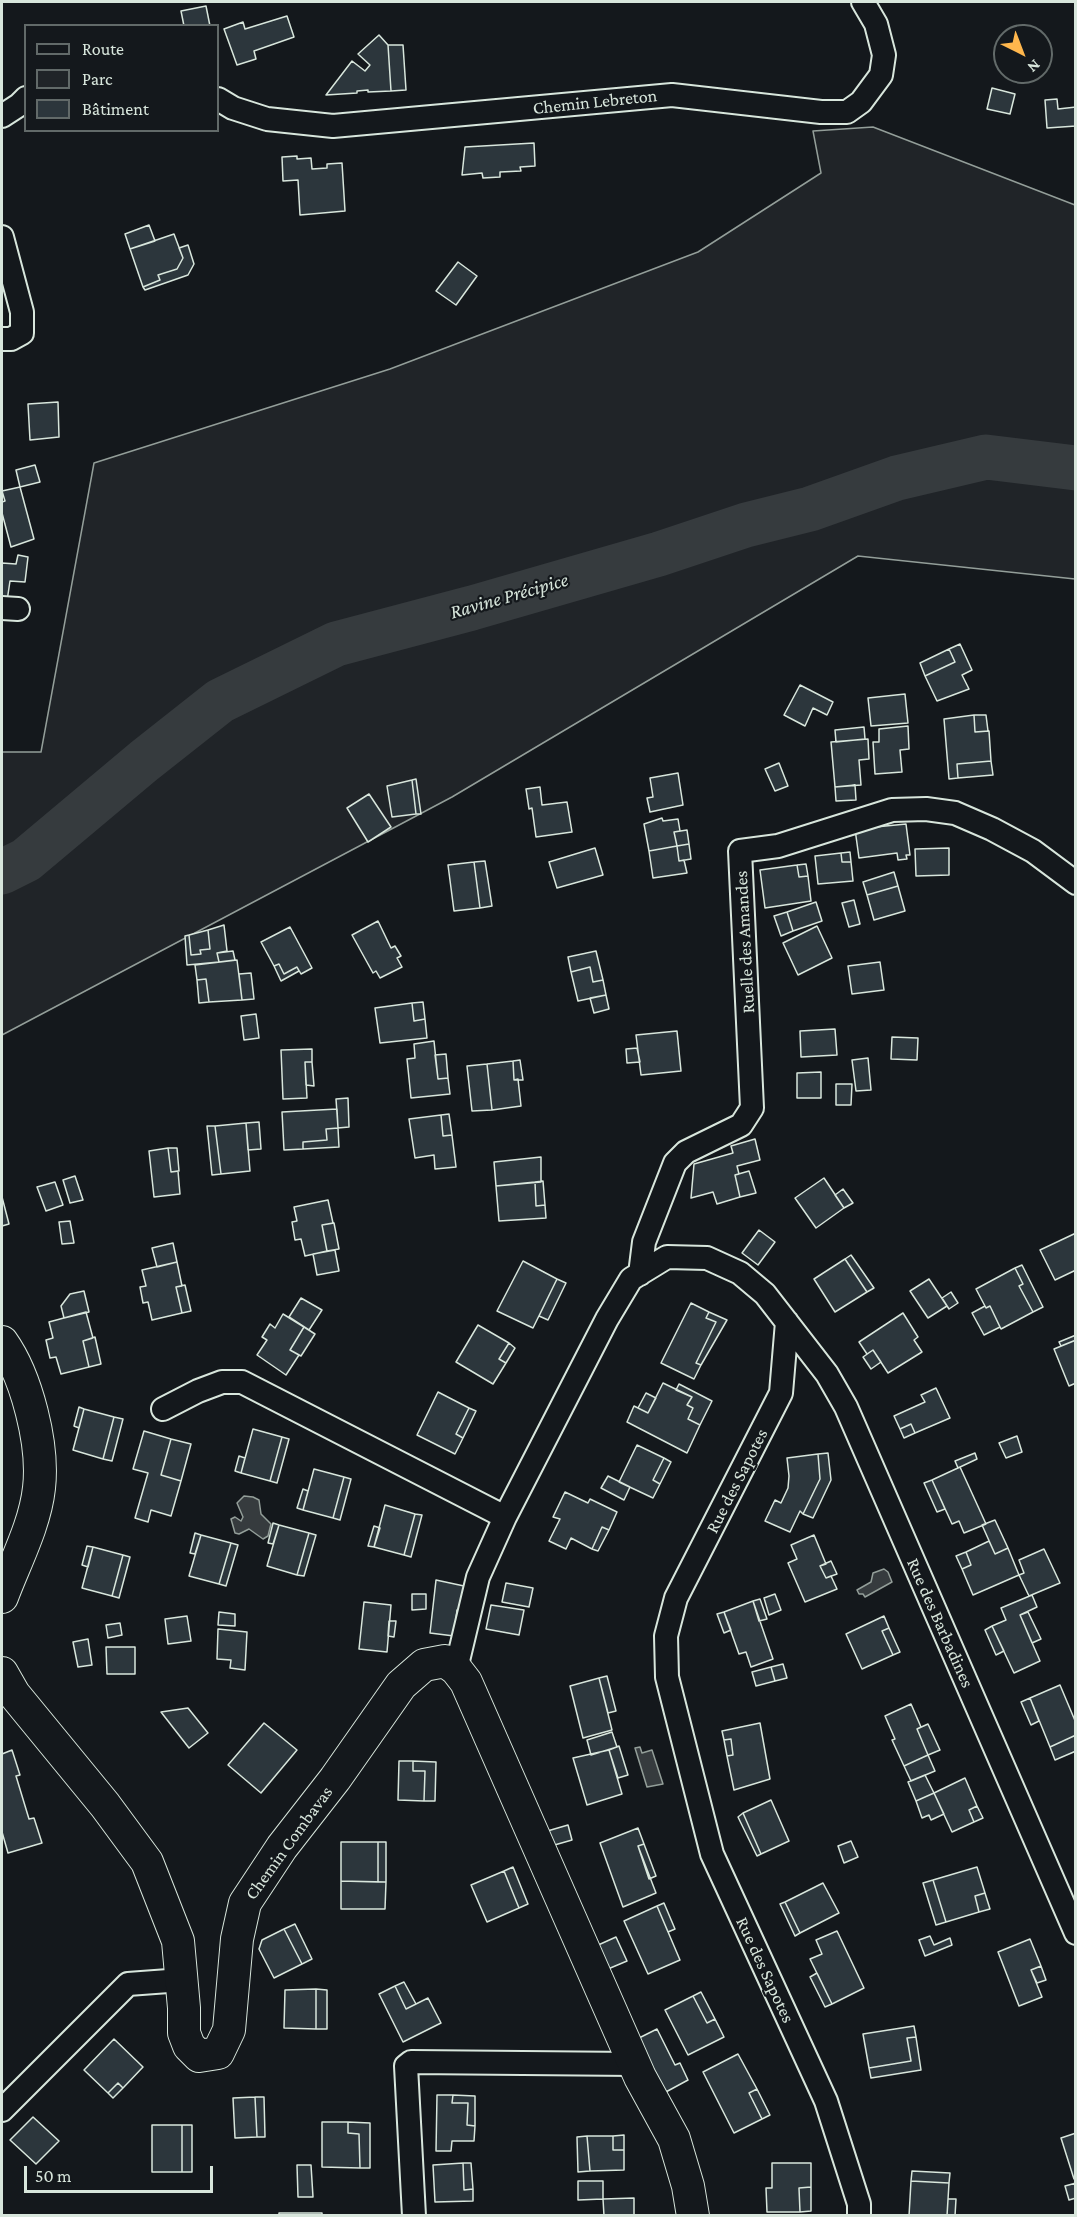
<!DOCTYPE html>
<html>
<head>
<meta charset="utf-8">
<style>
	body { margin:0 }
	#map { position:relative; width:1077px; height:2217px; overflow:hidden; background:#14181c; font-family:"Crimson Pro",serif }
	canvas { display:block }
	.frame { position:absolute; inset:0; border:3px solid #d8e6dc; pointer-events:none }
	.legend { position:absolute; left:24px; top:24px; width:195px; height:108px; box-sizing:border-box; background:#14181c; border:2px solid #626a69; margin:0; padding:8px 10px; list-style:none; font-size:18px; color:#d8e6dc }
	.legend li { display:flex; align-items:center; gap:12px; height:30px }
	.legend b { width:30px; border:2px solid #626a69 }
	.north { position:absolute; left:993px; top:24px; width:60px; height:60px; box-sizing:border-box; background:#14181c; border:2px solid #626a69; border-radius:50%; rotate:138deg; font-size:16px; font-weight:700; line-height:24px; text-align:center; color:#d8e6dc }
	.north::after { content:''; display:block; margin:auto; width:21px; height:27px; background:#ffb74d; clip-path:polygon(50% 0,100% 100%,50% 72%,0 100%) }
	.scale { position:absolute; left:24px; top:2166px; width:189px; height:27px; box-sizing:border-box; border:3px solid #d8e6dc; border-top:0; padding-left:8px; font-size:18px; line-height:21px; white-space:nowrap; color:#d8e6dc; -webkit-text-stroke:4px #14181c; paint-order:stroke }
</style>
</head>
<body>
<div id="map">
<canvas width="1077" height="2217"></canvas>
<div class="frame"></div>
<ul class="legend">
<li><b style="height:8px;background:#14181c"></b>Route</li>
<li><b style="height:16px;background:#202428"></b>Parc</li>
<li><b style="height:16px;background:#2c363c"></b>Bâtiment</li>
</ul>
<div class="north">N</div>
<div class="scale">50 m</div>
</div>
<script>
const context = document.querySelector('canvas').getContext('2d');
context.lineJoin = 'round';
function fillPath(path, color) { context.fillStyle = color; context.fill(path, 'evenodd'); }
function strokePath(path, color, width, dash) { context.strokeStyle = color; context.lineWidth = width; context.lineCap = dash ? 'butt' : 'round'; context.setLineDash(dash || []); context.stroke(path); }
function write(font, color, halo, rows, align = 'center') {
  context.font = font + ' "Crimson Pro",serif'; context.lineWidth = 4.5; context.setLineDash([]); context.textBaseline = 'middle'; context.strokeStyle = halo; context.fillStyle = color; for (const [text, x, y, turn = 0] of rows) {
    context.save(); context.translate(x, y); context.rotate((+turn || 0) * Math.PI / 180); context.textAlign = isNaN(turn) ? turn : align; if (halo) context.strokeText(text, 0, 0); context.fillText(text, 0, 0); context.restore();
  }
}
const green = new Path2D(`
	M873 127 1075 205V579L858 556 452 797 2 1035V752H41L94 463 390 369 698 252 821 173 813 131Z`);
const water = new Path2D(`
	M244 1496 253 1497 259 1500 261 1514 271 1524 268 1536 263 1539 249 1529 239 1534 235 1533 231 1519 235 1517 241 1521 243 1517 237 1503Z
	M884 1569 888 1572 892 1582 865 1597 863 1594H859L857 1590 871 1582 873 1573Z
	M640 1747 642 1753 652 1750 663 1784 647 1787 635 1748Z`);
const river = new Path2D(`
	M2 872 26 860 144 761 220 701 336 644 472 608 659 554 746 525 810 509 897 478 986 457 1076 468`);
const building = new Path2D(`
	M206 6 210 26H184L181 11Z
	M287 16 294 37 254 51 256 59 237 65 224 29 243 22 245 29Z
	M379 35 388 45 391 91 368 92V90L357 91V93L326 95 352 61 365 71 370 65 358 54Z
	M388 45H403L406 90 391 91Z
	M992 88 1015 94 1010 114 987 109Z
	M1057 99 1058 109 1076 107V126L1047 128 1045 100Z
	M534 143 535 166 520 167 521 171 500 172V177L483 178 482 173 462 175 465 147Z
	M297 156V159L311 158 312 169 327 168V164L342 163 345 211 300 215 298 180 283 181 282 157Z
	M149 225 155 241 130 249 125 234Z
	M174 234 183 258 177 269 158 275 160 280 143 287 130 249Z
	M188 245 194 264 188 275 145 290 143 287 160 280 158 275 177 269 183 258 179 248Z
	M458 262 477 276 456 305 436 291Z
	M58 402 59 437 30 440 28 404Z
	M35 465 40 482 20 487 16 470Z
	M20 487 34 539 11 547 2 513V502L5 501 2 491Z
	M18 555 28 557 25 582 10 581 7 601H2V563L16 564Z
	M960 644 972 670 962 675 969 689 937 701 925 676 955 662 949 649Z
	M949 649 955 662 925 676 920 663Z
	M800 685 833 702 827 715 813 708 805 726 784 715Z
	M905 694 908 723 871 726 868 698Z
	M974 715H986L988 731 975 732Z
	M974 715 975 732 989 731 991 761 957 764 958 778 949 779 944 719Z
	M908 726 909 749 900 750 902 772 875 774 873 742H879V729Z
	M864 727 865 739 836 742 835 730Z
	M868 739 869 759 859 760 861 785 835 787 831 742Z
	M991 761 993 775 958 778 957 764Z
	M779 763 788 786 775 791 765 769Z
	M678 773 683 805 650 812 647 798 653 797 650 778Z
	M416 779 421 814H416L412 780Z
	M412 780 416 814 392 817 387 786Z
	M855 785 856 800 836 801 835 787Z
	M540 787 542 805 567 802 572 832 536 837 532 808 529 809 526 789Z
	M369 794 391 827 368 842 347 808Z
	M662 818 663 821 678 819 680 831 674 832 677 846 649 851 644 824Z
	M906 824 910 855H906L907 859 898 860 897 853 859 858 855 829Z
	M687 830 689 844 677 846 674 832Z
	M689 844 691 859 679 861 677 846Z
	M677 846 679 861 684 860 687 873 653 878 649 851Z
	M595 848 603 875 557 888 549 862Z
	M949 848V875L916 876 915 849Z
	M850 852 851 862H842L841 853Z
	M841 853 842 862H851L853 881 818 884 815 856Z
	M485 861 492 906 480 908 474 862Z
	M474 862 480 908 454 911 448 865Z
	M806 864 808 876 799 877 797 865Z
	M797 865 799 877 808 876 811 901 765 908 760 870Z
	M894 872 898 886 867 895 863 882Z
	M898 886 905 911 874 920 867 895Z
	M854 900 860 924 849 927 842 903Z
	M816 902 822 921 793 931 787 912Z
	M787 912 793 931 781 936 774 916Z
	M378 921 391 948 395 946 401 956 397 958 402 967 380 978 376 971 373 973 352 935Z
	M224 925 227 951 217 953 219 962 187 965 185 936 189 935 191 955 201 954 200 950 210 949 208 930Z
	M817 926 832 958 798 975 783 943Z
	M290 927 312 968 301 974 297 967 284 974 279 964 274 966 261 942Z
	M208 930 210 949 200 950 201 954 191 955 189 935Z
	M233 951 235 960 219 962 217 953Z
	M596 951 603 980 593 982 590 967 571 972 568 957Z
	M237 960 242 1000 209 1002 206 979 197 980 195 965Z
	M880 962 884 990 852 994 848 966Z
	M279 964 284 974 297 967 299 971 281 981 274 966Z
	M590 967 593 982 603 980 606 995 578 1001 571 972Z
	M251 973 254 999 242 1000 239 974Z
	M206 979 209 1002 199 1003 197 980Z
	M606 995 609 1009 594 1013 590 998Z
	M423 1002 425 1019 414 1021 412 1003Z
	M412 1003 414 1021 425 1019 427 1038 380 1043 375 1008Z
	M256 1014 259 1038 244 1040 241 1016Z
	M835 1029 837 1055 801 1057 800 1031Z
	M677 1031 681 1071 641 1075 636 1035Z
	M892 1037 918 1038 917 1060 891 1059Z
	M434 1041 438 1079 448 1078 450 1094 411 1098 407 1059 415 1058 414 1044Z
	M637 1048 640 1062 627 1063 626 1049Z
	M312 1049V1062H305L307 1098 283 1099 281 1050Z
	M446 1054 448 1078 438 1079 435 1055Z
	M868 1058 871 1090 856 1091 852 1060Z
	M520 1060 523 1080H514L513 1061Z
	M513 1061 514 1080 518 1079 521 1106 492 1110 487 1064Z
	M305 1062H312L314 1086 306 1085Z
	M487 1064 492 1110 472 1111 467 1066Z
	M821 1072V1098H797V1073Z
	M836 1084H852L851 1105H836Z
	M348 1098 349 1127 338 1128 336 1099Z
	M337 1109 338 1128 326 1129 327 1140 303 1142V1149L284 1150 282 1112Z
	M449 1114 452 1135 443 1136 441 1115Z
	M441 1115 443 1136 452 1135 456 1167 435 1169 434 1155 415 1158 409 1119Z
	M259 1122 261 1149 248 1150 246 1123Z
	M246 1123 250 1171 221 1174 215 1126Z
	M207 1126H215L221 1174 212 1175Z
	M338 1128 339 1147 303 1149V1142L327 1140 326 1129Z
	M755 1139 760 1160 737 1166 739 1174 735 1175 740 1197 717 1204 713 1192 691 1198 694 1164 733 1153 731 1146Z
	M168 1148H177L179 1171 171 1172Z
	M168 1148 171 1172 178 1171 180 1194 154 1197 149 1151Z
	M541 1157V1182L496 1186 494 1162Z
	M749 1171 756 1193 740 1197 735 1175Z
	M75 1176 83 1200 70 1203 63 1180Z
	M824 1178 844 1208 816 1228 795 1198Z
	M543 1181 545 1205 536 1206 535 1182Z
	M55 1182 63 1205 46 1211 37 1187Z
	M535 1182 536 1206 545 1205 546 1218 499 1221 496 1186Z
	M843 1189 853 1203 844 1208 835 1195Z
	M2 1197 9 1224 2 1226Z
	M328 1200 333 1223 322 1225 327 1251 305 1256 301 1239 295 1240 292 1222 297 1221 294 1207Z
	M70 1221 74 1243 62 1244 59 1222Z
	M334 1223 339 1249 327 1251 322 1225Z
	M759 1230 775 1242 758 1265 742 1253Z
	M1076 1233V1270L1055 1280 1040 1250Z
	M173 1243 177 1262 157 1267 152 1248Z
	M335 1250 339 1271 317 1275 313 1254Z
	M851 1255 874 1288 867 1292 845 1259Z
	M845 1259 867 1292 835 1312 814 1279Z
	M523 1261 557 1279 533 1328 497 1311Z
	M177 1262 182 1286 176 1287 182 1313 152 1320 148 1302 143 1303 140 1287 146 1286 142 1270Z
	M1022 1265 1043 1307 1033 1312 1019 1286 1023 1284 1015 1268Z
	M1015 1268 1023 1284 1019 1286 1033 1312 1001 1329 990 1306 986 1308 976 1289Z
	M557 1279 566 1283 548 1320 539 1316Z
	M929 1279 947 1306 928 1318 910 1291Z
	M185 1285 191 1311 182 1313 176 1287Z
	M84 1291 89 1312 64 1318 61 1306 70 1294Z
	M951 1292 958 1303 949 1309 942 1298Z
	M301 1298 322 1310 309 1330 289 1317Z
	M691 1303 709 1312 706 1318 716 1322 696 1363 701 1365 694 1379 661 1363Z
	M985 1306 986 1308 990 1306 1000 1327 984 1335 972 1313Z
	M86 1312 93 1338 83 1341 89 1367 61 1374 56 1357 50 1358 46 1340 53 1338 49 1322Z
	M709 1312 727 1320 701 1365 696 1363 716 1322 706 1318Z
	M903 1313 918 1337 914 1340 922 1352 888 1373 873 1350 867 1354 859 1342Z
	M283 1314 304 1327 290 1350 299 1355 286 1375 257 1355 267 1340 262 1337 270 1324 275 1328Z
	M478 1325 509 1343 499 1359 506 1363 493 1384 456 1362Z
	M304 1327 315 1334 301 1356 290 1350Z
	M1076 1335V1340L1061 1346 1059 1342Z
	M95 1337 101 1364 89 1367 83 1341Z
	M1076 1340V1383L1069 1386 1054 1349Z
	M509 1343 515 1348 506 1363 499 1359Z
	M873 1350 881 1362 871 1369 863 1357Z
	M663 1383 692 1397 687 1405 693 1408 688 1419 700 1425 687 1453 627 1422 634 1406 648 1413Z
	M679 1384 712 1401 700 1425 688 1419 693 1408 687 1405 692 1397 676 1390Z
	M936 1388 950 1418 915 1433 911 1424 900 1429 894 1416 925 1402 921 1395Z
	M438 1392 469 1408 456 1434 463 1438 455 1454 417 1435Z
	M646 1393 656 1398 648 1413 638 1408Z
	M79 1407 84 1409 79 1428 74 1426Z
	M469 1408 476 1411 463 1438 456 1434Z
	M84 1409 114 1417 103 1459 73 1450Z
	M114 1417 123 1419 112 1461 103 1459Z
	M911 1424 915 1433 904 1438 900 1429Z
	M253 1429 282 1437 270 1481 241 1473Z
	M144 1431 171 1439 161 1475 181 1481 171 1516 151 1510 148 1522 135 1518 148 1473 133 1469Z
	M1017 1436 1022 1452 1006 1458 999 1443Z
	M282 1437 289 1439 277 1483 270 1481Z
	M171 1439 191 1444 181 1481 161 1475Z
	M637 1445 664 1458 653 1480 660 1484 653 1498 619 1482Z
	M828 1453 831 1480 813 1518 803 1514 820 1479 818 1454Z
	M975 1453 977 1459 958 1468 955 1461Z
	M818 1454 820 1479 803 1514 800 1511 790 1532 765 1521 775 1500 781 1503 788 1488 789 1476 787 1458Z
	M239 1456 245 1458 241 1473 235 1471Z
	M664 1458 671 1462 660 1484 653 1480Z
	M960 1467 986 1524 964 1533 959 1521 952 1524 932 1480Z
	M314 1469 344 1477 333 1518 303 1510Z
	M608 1476 630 1487 624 1500 601 1488Z
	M344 1477 351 1479 340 1520 333 1518Z
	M932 1480 945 1509 937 1512 924 1483Z
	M303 1489 308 1491 303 1510 297 1508Z
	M565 1492 588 1503 590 1499 617 1512 609 1530 602 1527 592 1549 571 1538 566 1549 549 1541 560 1519 553 1517Z
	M385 1505 415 1514 404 1555 374 1547Z
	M415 1514 422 1515 411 1557 404 1555Z
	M995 1520 1008 1548 995 1554 982 1525Z
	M273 1523 279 1525 273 1544 268 1543Z
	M279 1525 309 1533 297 1575 267 1566Z
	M374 1526 380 1528 374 1547 368 1546Z
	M602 1527 609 1530 598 1551 592 1549Z
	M195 1533 201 1535 195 1554 190 1553Z
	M309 1533 316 1535 304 1576 297 1575Z
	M201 1535 231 1543 219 1584 189 1576Z
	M814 1535 826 1564 820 1566 826 1578 831 1576 837 1589 805 1602 788 1563 797 1559 791 1545Z
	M989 1541 995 1554 1008 1548 1019 1575 973 1595 962 1569 971 1565 966 1552Z
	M231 1543 238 1545 226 1586 219 1584Z
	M87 1546 93 1547 88 1567 82 1565Z
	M93 1547 123 1555 112 1596 82 1588Z
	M1044 1549 1060 1583 1029 1596 1019 1575 1024 1573 1019 1560Z
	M966 1552 971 1565 962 1569 956 1556Z
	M123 1555 130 1557 119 1598 112 1596Z
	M831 1561 837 1574 826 1578 820 1566Z
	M436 1580 464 1586 462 1611 457 1610 454 1636 430 1633Z
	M506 1583 533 1588 529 1607 502 1602Z
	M412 1594H426V1609L412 1610Z
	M775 1594 781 1610 769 1615 764 1598Z
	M1032 1595 1037 1607 1020 1615 1040 1661 1014 1673 992 1626 1006 1620 1001 1608Z
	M760 1599 767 1619 759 1621 753 1601Z
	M753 1601 773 1659 751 1667 746 1652 739 1654 724 1612Z
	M364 1602 391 1605 387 1652 359 1649Z
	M491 1605 524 1610 519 1635 486 1629Z
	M219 1612 235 1614V1626L218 1625Z
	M724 1612 731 1630 724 1633 717 1614Z
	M1028 1612 1041 1639 1032 1643 1020 1615Z
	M187 1616 191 1641 168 1644 165 1619Z
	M884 1616 889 1628 882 1631 893 1655 862 1669 846 1634Z
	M389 1621H396L394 1637 388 1636Z
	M120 1623 122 1635 108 1638 106 1625Z
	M992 1626 1004 1651 996 1655 985 1630Z
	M889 1628 900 1652 893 1655 882 1631Z
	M218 1629 247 1632 245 1670 230 1668 231 1660 217 1659Z
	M88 1639 92 1665 78 1667 73 1642Z
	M106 1647H135V1674H107Z
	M783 1664 787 1678 775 1681 771 1667Z
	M771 1667 775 1681 756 1686 752 1672Z
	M607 1676 616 1711 608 1713 599 1678Z
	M599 1678 612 1730 583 1738 570 1686Z
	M1060 1685 1076 1723V1735L1050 1747 1030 1698Z
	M1030 1698 1039 1721 1031 1725 1021 1702Z
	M911 1704 921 1727 917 1729 928 1755 904 1766 892 1740 895 1739 885 1716Z
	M188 1708 208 1733 189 1748 161 1712Z
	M264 1723 297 1750 261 1793 228 1765Z
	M760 1723 770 1779 734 1790 727 1756 733 1755 731 1739 724 1740 722 1731Z
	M928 1724 940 1750 928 1755 917 1729Z
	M612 1732 617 1747 591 1755 587 1740Z
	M1076 1735V1751L1055 1760 1050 1747Z
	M731 1739 733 1755 727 1756 724 1740Z
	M619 1746 628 1775 618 1778 609 1750Z
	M12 1750 20 1775 16 1776 29 1819 34 1818 42 1843 8 1853 2 1832V1754Z
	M609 1750 622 1794 587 1805 573 1758Z
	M928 1755 935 1771 911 1781 904 1766Z
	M399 1761H413V1771H425L424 1801 398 1800Z
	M413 1761 436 1762 435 1801H424L425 1771H413Z
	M925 1775 934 1793 916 1801 908 1782Z
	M965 1778 977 1806 969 1810 974 1822 952 1832 934 1793Z
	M934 1793 944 1814 931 1820 929 1815 922 1818 916 1801Z
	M771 1800 789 1841 761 1854 743 1813Z
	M977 1806 983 1818 974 1822 969 1810Z
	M743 1813 761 1854 757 1856 738 1817Z
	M568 1825 572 1840 551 1846 544 1832Z
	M638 1828 644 1844 638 1846 656 1893 623 1907 600 1843Z
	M851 1841 858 1857 844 1863 838 1846Z
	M341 1842H378V1882L341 1881Z
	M378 1842H386V1882H378Z
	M644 1844 656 1876 649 1879 638 1846Z
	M513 1867 528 1904 519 1908 504 1871Z
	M977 1867 985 1893 975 1896 979 1912 946 1922 933 1880Z
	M504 1871 519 1908 487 1922 471 1885Z
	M933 1880 946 1922 936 1925 923 1883Z
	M341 1881 386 1882 385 1909H341Z
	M823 1883 839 1913 800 1933 785 1902Z
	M985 1893 990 1909 979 1912 975 1896Z
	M785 1902 800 1933 795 1936 780 1904Z
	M664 1903 675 1929 668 1932 657 1906Z
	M657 1906 680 1960 648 1974 624 1921Z
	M295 1924 312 1959 302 1964 284 1929Z
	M284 1929 302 1964 274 1978 259 1949 262 1940Z
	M837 1931 864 1988 832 2004 810 1959 822 1954 816 1940Z
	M930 1936 934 1945 950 1938 952 1945 925 1956 919 1940Z
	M616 1937 627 1961 608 1969 596 1946Z
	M1030 1939 1041 1966 1031 1970 1042 1997 1019 2006 998 1952Z
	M1041 1966 1046 1980 1037 1983 1031 1970Z
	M817 1973 832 2004 825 2007 810 1977Z
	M404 1982 416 2004 406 2009 395 1986Z
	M395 1986 406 2009 428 1998 441 2023 403 2042 379 1994Z
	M316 1989V2029L284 2028 285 1990Z
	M316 1989 327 1990V2029H316Z
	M701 1992 715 2019 707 2023 693 1996Z
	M693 1996 707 2023 715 2019 724 2037 688 2055 665 2010Z
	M914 2026 916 2037 907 2038 911 2061 869 2068 863 2034Z
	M657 2029 675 2065 680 2063 688 2080 664 2093 639 2038Z
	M916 2037 921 2070 871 2078 869 2068 911 2061 907 2038Z
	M114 2039 143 2067 123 2088 118 2083 108 2093 84 2070Z
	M738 2054 757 2089 749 2093 762 2119 734 2133 703 2072Z
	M118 2083 123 2088 113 2098 108 2093Z
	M757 2089 770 2115 762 2119 749 2093Z
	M437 2095H453L452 2103H468L467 2125 475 2126 474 2141H452L451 2151H436Z
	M453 2095 475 2096V2126L467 2125 468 2103H452Z
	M255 2097H264L265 2137H257Z
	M255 2097 257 2137 235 2138 233 2098Z
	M33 2117 59 2141 36 2164 10 2140Z
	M322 2122H348V2133L359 2134 360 2168 322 2167Z
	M348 2122 370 2123V2168H360L359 2134 348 2133Z
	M152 2125H182V2172H152Z
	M182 2125H192V2172H182Z
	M1076 2133V2178L1074 2179 1061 2138Z
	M624 2135V2150H613V2136Z
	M587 2136 590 2171 578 2172 577 2137Z
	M587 2136H613V2150H624V2170L590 2171Z
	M463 2163H471L473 2189 464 2190Z
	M463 2163 464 2190 473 2189V2201L435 2202 433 2165Z
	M772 2163H811V2187L799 2188 800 2212H767L766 2188H772Z
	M297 2165H311L313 2197H298Z
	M912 2171 950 2173 949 2183 911 2181Z
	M578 2181H603V2199L578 2200Z
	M911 2181 949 2183 947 2216H909Z
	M1076 2183V2198L1069 2200 1065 2186Z
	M811 2187V2211L800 2212 799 2188Z
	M634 2198V2216H604L603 2199Z
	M948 2199H956L955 2216H947Z
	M279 2213H322V2216H279Z`);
const street = new Path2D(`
	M218 99 233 108 267 119 333 126 672 95 821 112H847L861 102 881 75 884 55 876 24 863 2
	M2 116 19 105 26 98
	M2 237 22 312V333L11 339H2
	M2 608 18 609
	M640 1274 644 1242 675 1163 686 1152 741 1125 752 1108 740 851 778 846 892 810 926 809 955 813 992 829 1033 851 1076 883
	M787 1322 781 1393 676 1598 666 1636 667 1677 712 1854 826 2101 859 2204V2216
	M163 1409 198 1391 222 1382H242L505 1517
	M456 1669 478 1577 505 1517 607 1319 631 1279 667 1257 707 1258 740 1273 765 1294 827 1374 846 1407 1076 1933
	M2 2110 128 1984 182 1980
	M414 2216 406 2066 411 2062 635 2064`);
const secondary = new Path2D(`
	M2 1342C27 1377 44 1445 39 1488 35 1525 15 1562 2 1597
	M2 1673 14 1694 105 1805 147 1862 178 1941 184 2008V2033L189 2046 199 2056 218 2053 229 2030 237 1939 245 1903 282 1847 335 1779 401 1685 424 1665 445 1661 456 1669 466 1682 640 2077 674 2139 688 2186 693 2216`);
const streetNames = [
	["Chemin Lebreton",595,102,-6],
	["Ruelle des Amandes",745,942,-93],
	["Rue des Sapotes",737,1481,-63],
	["Rue des Barbadines",940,1623,66],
	["Chemin Combavas",289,1843,-54],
	["Rue des Sapotes",765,1970,65]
];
const waterNames = [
	["Ravine Précipice",509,596,-16]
];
fillPath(green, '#202428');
strokePath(green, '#939e99', 1.5);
fillPath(water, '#363b3e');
strokePath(water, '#939e99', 1.5);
strokePath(river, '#363b3e', 45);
fillPath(building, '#2c363c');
strokePath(building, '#d8e6dc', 1.5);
strokePath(street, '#d8e6dc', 26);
strokePath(secondary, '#d8e6dc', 34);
strokePath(street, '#14181c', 22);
strokePath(secondary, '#14181c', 32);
write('18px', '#d8e6dc', '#14181c', streetNames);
write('italic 20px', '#d8e6dc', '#14181c', waterNames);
</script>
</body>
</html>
